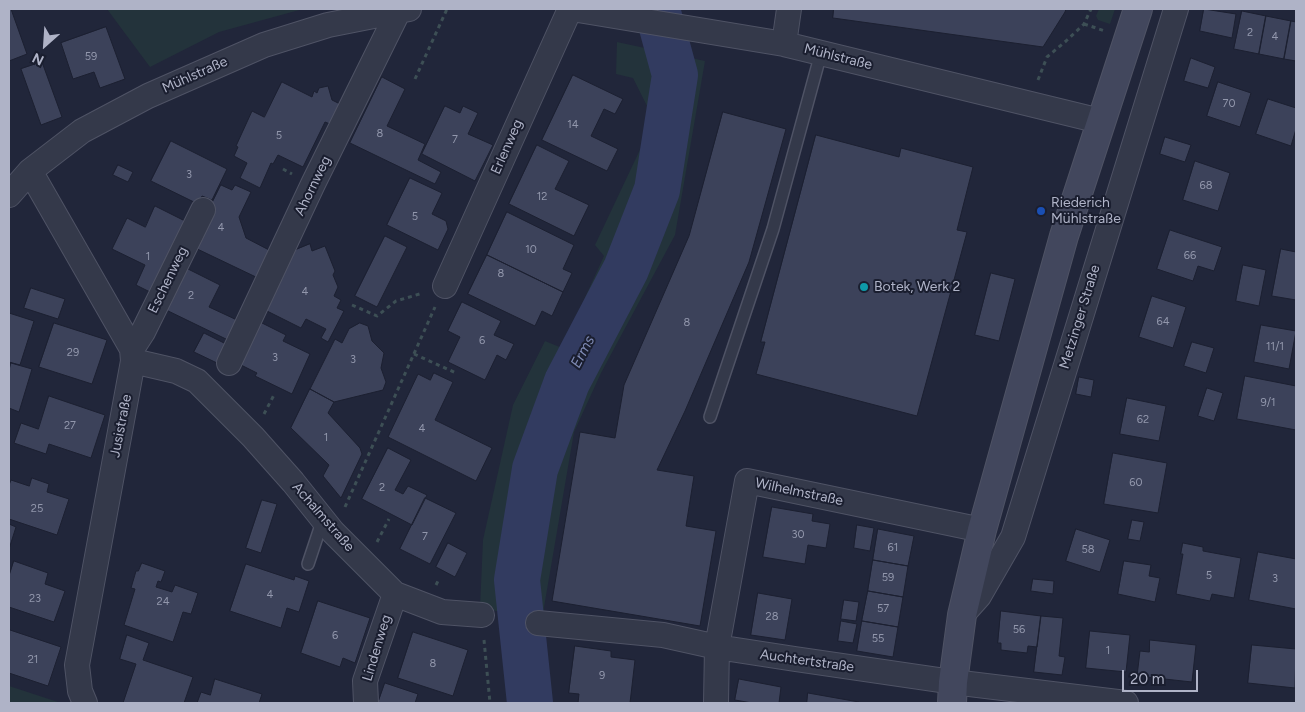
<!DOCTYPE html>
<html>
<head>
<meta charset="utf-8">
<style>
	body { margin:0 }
	#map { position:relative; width:1305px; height:712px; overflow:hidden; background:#21263a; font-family:Figtree,sans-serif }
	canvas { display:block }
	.frame { position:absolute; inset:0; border:10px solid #afb3c7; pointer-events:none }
	.north { position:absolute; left:20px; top:20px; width:50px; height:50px; -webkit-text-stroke:4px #1a1e2f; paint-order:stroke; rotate:206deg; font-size:14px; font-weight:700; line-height:20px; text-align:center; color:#afb3c7 }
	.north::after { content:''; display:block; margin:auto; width:18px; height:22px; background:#afb3c7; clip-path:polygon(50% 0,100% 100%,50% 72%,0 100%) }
	.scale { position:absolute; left:1122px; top:670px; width:76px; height:22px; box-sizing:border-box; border:2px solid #afb3c7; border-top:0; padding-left:6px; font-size:15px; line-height:18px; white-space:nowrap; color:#afb3c7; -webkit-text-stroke:4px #1a1e2f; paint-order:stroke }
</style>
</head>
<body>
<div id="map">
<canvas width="1305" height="712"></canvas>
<div class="frame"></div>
<div class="north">N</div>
<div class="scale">20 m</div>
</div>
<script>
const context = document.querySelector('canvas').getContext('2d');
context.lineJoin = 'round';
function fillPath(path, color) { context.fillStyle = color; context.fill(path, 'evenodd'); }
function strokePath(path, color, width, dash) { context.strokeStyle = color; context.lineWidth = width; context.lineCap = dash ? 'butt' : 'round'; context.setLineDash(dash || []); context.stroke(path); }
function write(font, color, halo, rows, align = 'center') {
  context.font = font + ' Figtree,sans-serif'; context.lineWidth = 4; context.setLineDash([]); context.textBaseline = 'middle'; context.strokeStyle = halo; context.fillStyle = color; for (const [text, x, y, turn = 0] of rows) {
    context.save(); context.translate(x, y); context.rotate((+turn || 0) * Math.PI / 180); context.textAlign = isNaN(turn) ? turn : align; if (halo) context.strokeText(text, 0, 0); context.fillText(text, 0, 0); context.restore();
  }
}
const green = new Path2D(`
	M107 9H303L219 32 150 67Z
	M1099 9H1115L1110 24 1098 20 1096 16Z
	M617 42 705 61 675 235 601 373 574 432 542 619 480 608 483 540 513 405 545 341 562 348 604 256 595 245 654 120 633 78 616 74Z
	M9 686 61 703H9Z`);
const river = new Path2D(`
	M530 703 517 580 535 469 567 382 626 269 657 190 675 75 657 9`);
const building = new Path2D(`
	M9 9H11L27 54 9 61Z
	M834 9H1066L1065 12 1043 47 833 18Z
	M1204 9 1236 14 1232 38 1200 31Z
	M1242 11 1266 16 1259 54 1234 49Z
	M1266 16 1291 21 1284 59 1259 54Z
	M1291 21 1296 22V61L1284 59Z
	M106 27 125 79 100 88 94 72 73 79 61 43Z
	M1191 58 1215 67 1208 88 1184 81Z
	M42 62 62 117 41 125 21 69Z
	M573 75 623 99 615 114 604 109 591 136 618 149 607 171 542 140Z
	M382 77 405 89 387 126 425 144 418 160 441 172 435 184 350 143Z
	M282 82 312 97 314 91 317 93 319 88 328 86 332 100 344 106 335 126 325 122 303 167 278 155 273 164 271 163 260 188 240 178 247 163 234 156 238 147 236 146 252 111 264 117Z
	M1218 82 1251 93 1240 127 1207 116Z
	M1268 99 1296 108V129L1291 146 1256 134Z
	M445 106 460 113 463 106 478 113 468 134 493 145 475 181 422 154Z
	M723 112 786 129 749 262 685 411 657 470 694 476 686 526 716 531 700 626 552 601 580 432 615 438 624 385 689 236Z
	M816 135 899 157 901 148 973 167 957 230 967 232 917 416 756 374 765 342H761Z
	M1165 137 1191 145 1185 162 1160 154Z
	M171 141 227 169 212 200 202 196 198 204 151 181Z
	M537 145 569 161 555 189 589 205 574 236 509 204Z
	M1195 161 1230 173 1218 211 1183 200Z
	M118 165 133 172 128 182 113 175Z
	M410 178 442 193 432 214 446 221 448 229 438 250 387 225Z
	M221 185 232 190 235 185 251 192 239 217 246 238 271 251 258 278 191 246Z
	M155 206 185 221 158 296 136 285 145 265 112 249 127 218 145 227Z
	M507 212 574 245 563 269 572 273 563 292 487 255Z
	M1170 230 1222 247 1214 271 1198 266 1193 281 1157 269Z
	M385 236 407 247 377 307 355 296Z
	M310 244 312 251 325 246 335 271 333 275 338 287 334 296 341 300 337 308 344 311 328 342 321 338 326 329 306 319 301 328 265 310 288 253Z
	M1281 249 1296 252V300L1272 296Z
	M487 255 563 292 552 316 542 311 535 326 468 294Z
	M1243 265 1266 270 1259 306 1236 301Z
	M182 266 220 285 209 307 237 320 228 340 162 308Z
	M991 273 1015 279 999 341 975 335Z
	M31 288 65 299 58 319 24 308Z
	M1152 296 1186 307 1173 348 1139 337Z
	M462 302 501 321 494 335 514 344 506 360 497 355 485 380 448 362 460 337 448 331Z
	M9 313 34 321 20 365 9 362Z
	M260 322 286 335 283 341 310 354 292 394 255 376 257 373 239 364Z
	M54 323 107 340 92 384 39 367Z
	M360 323 368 326 372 341 384 353 381 368 386 382 383 390 334 402 310 389 335 339 342 343 349 329Z
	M1261 325 1296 331 1289 369 1254 362Z
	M204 333 226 344 217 363 194 352Z
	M1192 342 1214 348 1206 373 1184 366Z
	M11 363 32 369 19 412 9 408V371Z
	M434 373 453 382 435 420 492 448 476 481 388 437 418 374 430 380Z
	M1245 376 1296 386V430L1237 419Z
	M1079 377 1094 380 1091 397 1076 394Z
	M1207 388 1223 393 1214 421 1198 416Z
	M310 389 334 402 328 413 360 448 362 454 341 498 323 476 329 465 291 428Z
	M49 396 105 415 91 458 49 444 46 454 14 443 21 423 38 429Z
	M1127 398 1166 406 1159 441 1120 434Z
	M388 448 411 460 395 490 403 494 408 486 427 495 412 525 362 499Z
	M1113 453 1167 463 1158 513 1104 504Z
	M32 478 49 484 47 492 69 499 57 535 9 519V485L11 480 29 486Z
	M425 498 456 513 430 564 400 549Z
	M262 500 277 504 261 553 246 548Z
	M772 507 813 514 812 521 830 524 826 548 808 545 805 564 763 557Z
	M1132 520 1144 522 1140 541 1128 539Z
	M9 524 16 527 9 549Z
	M857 525 874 528 870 551 854 548Z
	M878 529 914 536 908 566 873 560Z
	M1076 529 1110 540 1100 572 1066 561Z
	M448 543 467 553 455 577 436 567Z
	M1183 543 1203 547V551L1241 558 1234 598 1212 594 1210 601 1176 594 1183 554H1181Z
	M1258 552 1296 559V609L1249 600Z
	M873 560 908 566 903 597 868 591Z
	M14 561 48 573 45 584 65 591 54 622 9 607V576Z
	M1124 561 1151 565 1149 576 1160 578 1155 602 1118 594Z
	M142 563 165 571 161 582 158 581 156 587 172 592 175 585 198 593 191 614 183 612 173 642 124 625 135 589 131 588 136 571H138Z
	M246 564 294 580 295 576 309 581 299 612 287 608 281 628 230 611Z
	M1033 579 1054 581 1053 594 1031 591Z
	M868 591 903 597 898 627 862 621Z
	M758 593 792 599 785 640 751 635Z
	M844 600 859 602 856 621 841 619Z
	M318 601 370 618 355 663 343 658 340 667 301 653Z
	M1001 611 1041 616 1037 647 1028 646 1027 653 1001 650V643H998Z
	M1041 616 1063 618 1059 656 1065 657 1062 675 1034 672Z
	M841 621 857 624 853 643 838 641Z
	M862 621 898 627 893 657 857 651Z
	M10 630 61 647 48 686 9 673Z
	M1090 631 1130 635 1126 672 1086 668Z
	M413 632 468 650 453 696 398 678Z
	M127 635 149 643 143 660 193 677 184 703H123L136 664 120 659Z
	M1150 640 1196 645 1192 682 1137 676 1140 651 1149 652Z
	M1252 645 1296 649 1295 688 1248 683Z
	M575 646 611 651V657L635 660 630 703H578L579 694 569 693Z
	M215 679 262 694 259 703H197L201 692 210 695Z
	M739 679 781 687 779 703H752L735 700Z
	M385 683 418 694 415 703H378Z
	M808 693 859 702V703H807Z`);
const path = new Path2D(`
	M1084 24 1105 31
	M415 79 447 9
	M1038 80 1047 57 1066 41 1084 24 1091 9
	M283 169 292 174
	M352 305 377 316 396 301 423 293
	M414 354 456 373
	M264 414 275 393
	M345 507 435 307
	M377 542 389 519
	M436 585 439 579
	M484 640 490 703`);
const lane = new Path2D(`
	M710 417 773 229 821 53
	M308 564 323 519`);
const street = new Path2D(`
	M572 9 784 44 1100 121
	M784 44 789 9
	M30 171 132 349 133 361 77 665 80 691 85 703
	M9 195 30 171 82 131 148 96 264 45 328 25 409 9
	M445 286 570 9
	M132 349 143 332 203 210
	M133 361 176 371 197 381 253 437 293 482 333 532 395 594 442 612 482 615
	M229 363 313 184 399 10
	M962 615 979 596 1013 537 1176 9
	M538 623 663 635 717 647 795 659 953 682 1126 703
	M366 703 365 681 395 594
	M716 703 717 647 747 481 982 530`);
const secondary = new Path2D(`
	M952 703 953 682 962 615 982 530 1064 236 1138 9`);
const markers = [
	[1041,211,5,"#1a4fb4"],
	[864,287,5,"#0f9aa8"]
];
const numberNames = [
	["2",1250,33],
	["4",1275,37],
	["59",91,57],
	["70",1229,104],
	["14",573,125],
	["8",380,134],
	["5",279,136],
	["7",455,140],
	["3",189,175],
	["68",1206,186],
	["12",542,197],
	["5",415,217],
	["4",221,228],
	["10",531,250],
	["66",1190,256],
	["1",148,257],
	["8",501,274],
	["4",305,292],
	["2",191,296],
	["64",1163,322],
	["8",687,323],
	["6",482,341],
	["11/1",1275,347],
	["29",73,353],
	["3",275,358],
	["3",353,360],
	["9/1",1268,403],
	["62",1143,420],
	["27",70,426],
	["4",422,429],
	["1",326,438],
	["60",1136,483],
	["2",382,488],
	["25",37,509],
	["30",798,535],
	["7",425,537],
	["61",893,548],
	["58",1088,550],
	["5",1209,576],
	["59",888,578],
	["3",1275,579],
	["4",270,595],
	["23",35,599],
	["24",163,602],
	["57",883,609],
	["28",772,617],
	["56",1019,630],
	["6",335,636],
	["55",878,639],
	["1",1108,651],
	["21",33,660],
	["8",433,664],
	["9",602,676]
];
const streetNames = [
	["Mühlstraße",838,57,14],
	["Mühlstraße",195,75,-24],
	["Erlenweg",507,147,-66],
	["Ahornweg",313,186,-64],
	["Eschenweg",168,280,-64],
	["Metzinger Straße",1080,317,-73],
	["Jusistraße",121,426,-79],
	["Wilhelmstraße",799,492,12],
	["Achalmstraße",323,517,49],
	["Lindenweg",377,648,-73],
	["Auchtertstraße",807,661,8]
];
const poiNames = [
	["Riederich",1051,203],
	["Mühlstraße",1051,219],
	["Botek, Werk 2",874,287]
];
const waterNames = [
	["Erms",583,352,-62]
];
fillPath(green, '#23333b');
strokePath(river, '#323b60', 46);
fillPath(building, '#3c425a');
strokePath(building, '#1c2031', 1);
strokePath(lane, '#4f5365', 14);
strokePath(street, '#4f5365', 26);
strokePath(secondary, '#4f5365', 30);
strokePath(path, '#3d4f55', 3, [4, 4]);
strokePath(lane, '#34394a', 11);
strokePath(street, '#34394a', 24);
strokePath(secondary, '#42475d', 28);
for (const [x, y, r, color] of markers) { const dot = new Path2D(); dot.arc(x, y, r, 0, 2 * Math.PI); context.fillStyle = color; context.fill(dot); strokePath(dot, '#1a1e2f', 2); }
write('11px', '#9297ac', null, numberNames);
write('14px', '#afb3c7', '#1a1e2f', streetNames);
write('14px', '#afb3c7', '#1a1e2f', poiNames, 'left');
write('italic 15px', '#7e8ab4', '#1a1e2f', waterNames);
</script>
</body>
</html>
